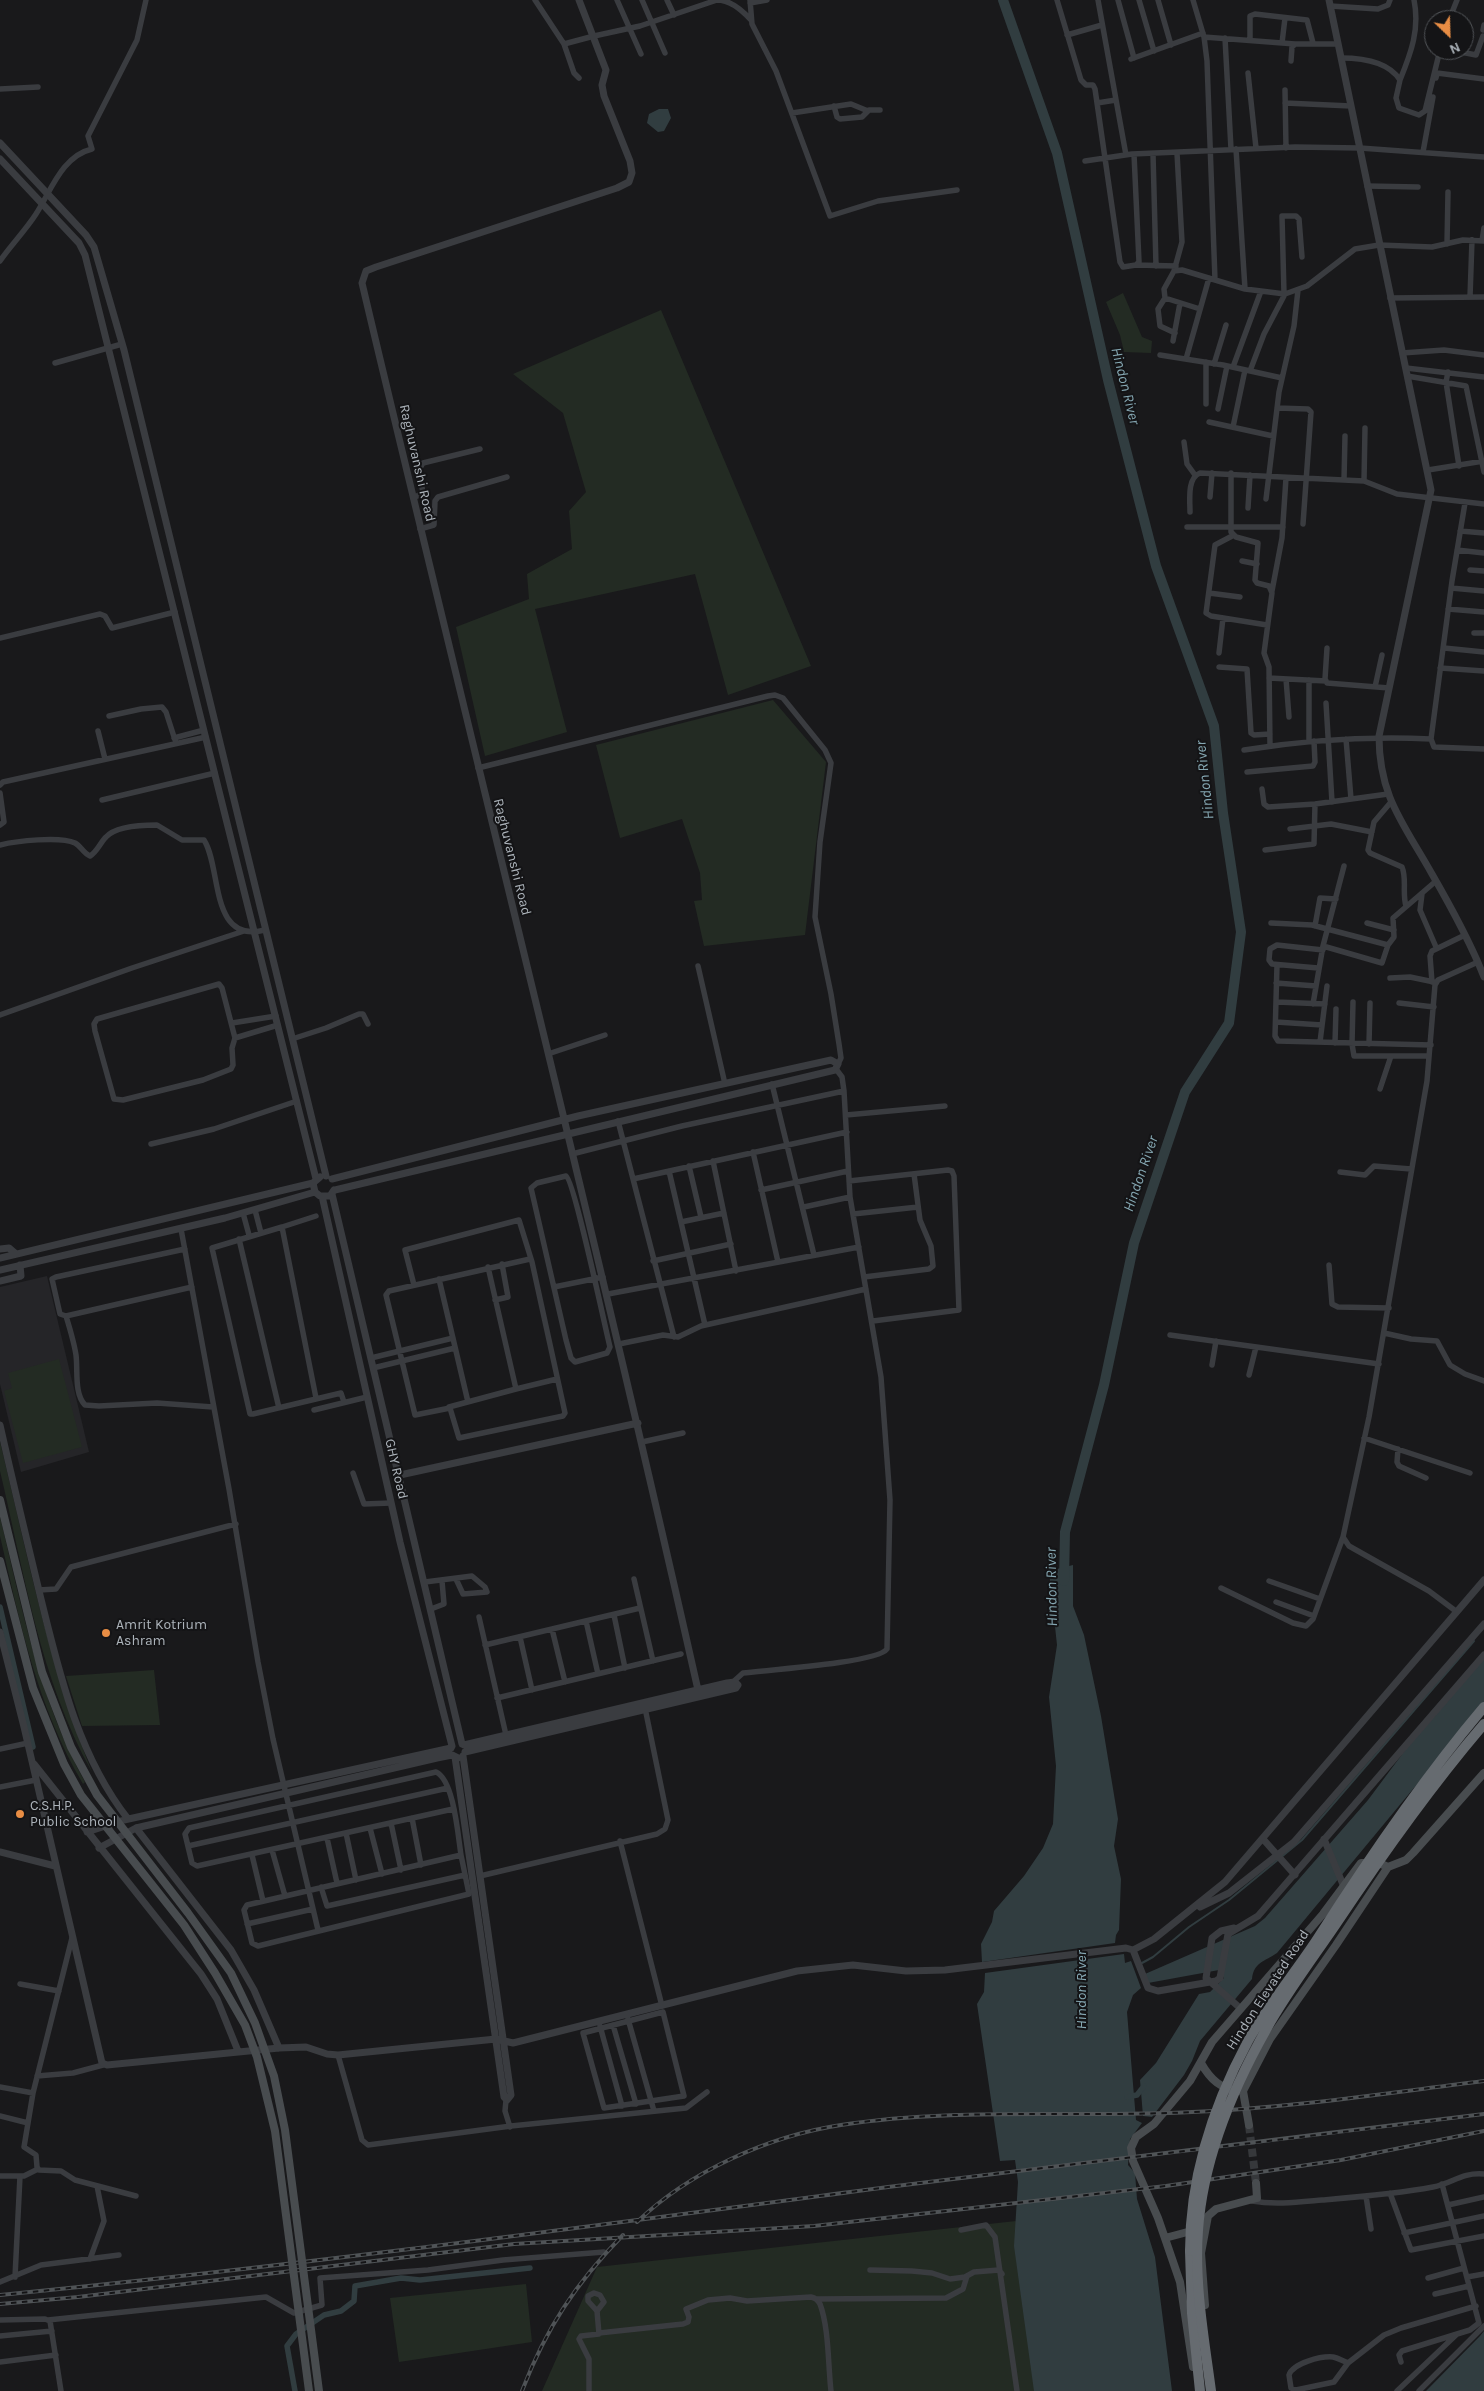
<!DOCTYPE html>
<html>
<head>
<meta charset="utf-8">
<style>
	body { margin:0 }
	#map { position:relative; width:1484px; height:2391px; overflow:hidden; background:#19191b; font-family:Karla,sans-serif }
	canvas { display:block }
	.north { position:absolute; left:1424px; top:10px; width:50px; height:50px; box-sizing:border-box; background:#141416; border:1px solid #515458; border-radius:50%; rotate:156deg; font-size:14px; font-weight:700; line-height:20px; text-align:center; color:#acb3ba }
	.north::after { content:''; display:block; margin:auto; width:18px; height:22px; background:#e88d44; clip-path:polygon(50% 0,100% 100%,50% 72%,0 100%) }
</style>
</head>
<body>
<div id="map">
<canvas width="1484" height="2391"></canvas>
<div class="north">N</div>
</div>
<script>
const context = document.querySelector('canvas').getContext('2d');
context.lineJoin = 'round';
function fillPath(path, color) { context.fillStyle = color; context.fill(path, 'evenodd'); }
function strokePath(path, color, width, dash) { context.strokeStyle = color; context.lineWidth = width; context.lineCap = dash ? 'butt' : 'round'; context.setLineDash(dash || []); context.stroke(path); }
function write(font, color, halo, rows, align = 'center') {
  context.font = font + ' Karla,sans-serif'; context.lineWidth = 4; context.setLineDash([]); context.textBaseline = 'middle'; context.strokeStyle = halo; context.fillStyle = color; for (const [text, x, y, turn = 0] of rows) {
    context.save(); context.translate(x, y); context.rotate((+turn || 0) * Math.PI / 180); context.textAlign = isNaN(turn) ? turn : align; if (halo) context.strokeText(text, 0, 0); context.fillText(text, 0, 0); context.restore();
  }
}
const built = new Path2D(`
	M47 1276 89 1452 21 1472 0 1384V1287Z`);
const green = new Path2D(`
	M1123 293 1142 337 1152 341 1151 353 1124 352 1120 335 1106 302Z
	M661 310 811 666 728 695 695 574 535 609 567 732 485 756 456 627 529 599 527 574 572 549 569 511 586 492 563 413 513 374Z
	M773 700 826 762 805 935 704 946 694 901 702 900 700 873 682 819 620 838 596 745Z
	M59 1359 82 1447 23 1463 4 1391 12 1388 8 1373Z
	M0 1442C27 1553 49 1666 92 1772 40 1680 24 1572 0 1471Z
	M0 1517C22 1608 39 1699 85 1782L83 1784C37 1706 20 1623 0 1536Z
	M154 1670 160 1725 82 1726 66 1676Z
	M1016 2221 1036 2391H542L597 2267Z
	M526 2284 532 2342 399 2362 390 2298Z`);
const water = new Path2D(`
	M659 109H668L671 118 664 131 658 132 647 123 649 114Z
	M1073 1565V1606L1084 1635 1101 1716 1118 1819 1114 1846 1121 1879 1119 1930 1116 1935 1115 1943 982 1962 981 1944 992 1922 994 1911 1024 1876 1043 1848 1053 1824 1056 1766 1049 1697 1057 1645 1049 1571Z
	M1484 1658V1708L1413 1789 1277 1953C1264 1962 1254 1962 1252 1979L1200 2041 1192 2061 1184 2075 1152 2117 1143 2116 1140 2080 1156 2063 1199 1994 1210 1992 1224 1978 1219 1970 1148 1983 1145 1974 1255 1926 1265 1918 1368 1800 1421 1729Z
	M1124 1954 1125 1963 1131 1961 1141 1988 1133 1995 1127 2012 1136 2120 1142 2123 1130 2139 1128 2165 1135 2173 1137 2199 1155 2257 1172 2391H1034L1014 2246 1018 2182 1015 2160 1000 2161 977 2004 984 1992 985 1973Z
	M1484 2331V2391H1426L1480 2336Z`);
const stream = new Path2D(`
	M1142 1963 1153 1957 1189 1927 1229 1900 1302 1840 1474 1641`);
const canal = new Path2D(`
	M0 1607 33 1747
	M1127 2097 1137 2095 1144 2086
	M295 2391 287 2346 296 2334 324 2315 341 2311 354 2301 355 2286 401 2278 420 2280 530 2268`);
const river = new Path2D(`
	M1003 0 1057 153 1108 380 1156 566 1214 726 1223 813 1241 932 1229 1023 1185 1092 1134 1243 1104 1385 1065 1532 1064 1581`);
const secondaryTunnel = new Path2D(`
	M1249 2125 1256 2183`);
const minor = new Path2D(`
	M535 0 564 44 574 73 579 78
	M617 0 641 54
	M642 0 665 53
	M667 0 674 15
	M750 0 752 24 776 71 830 216 878 201 957 190
	M1057 0 1081 80 1086 85H1093L1095 89 1120 262 1123 267 1136 265 1139 262 1134 154
	M1098 0 1126 155
	M1118 0 1134 58
	M1139 0 1154 51
	M1158 0 1171 45
	M1193 0 1204 37 1207 61 1215 280
	M750 3 767 0
	M1330 6 1378 9 1388 5 1390 0
	M1449 20 1457 0
	M1483 30 1484 25
	M1067 35 1102 25
	M1204 37 1295 44
	M1225 38 1231 149
	M1250 40V16L1255 14 1307 20 1313 43
	M1282 43 1285 18
	M564 44 594 36 640 26 717 0C731 0 742 10 751 20
	M1451 50 1476 55 1483 36
	M1341 58C1362 58 1388 61 1400 80L1396 98 1399 108 1419 115 1425 111 1440 50
	M1131 59 1203 33
	M1291 61 1292 47 1295 44H1338
	M1248 73 1256 148
	M1436 78 1437 73 1484 79
	M1400 80C1411 53 1420 29 1414 0
	M0 89 38 87
	M1285 90 1286 148
	M1097 103 1116 100
	M1285 103 1351 106
	M834 106 837 117 840 119 862 117 869 110H880
	M792 113 851 104 868 111
	M1236 149 1245 289
	M1423 152 1433 97
	M1153 154 1156 266
	M1085 161 1132 154 1295 147 1360 148 1484 157
	M1367 186 1418 187
	M1482 241 1484 228
	M1447 244 1448 192
	M0 261C11 245 25 231 36 214 51 191 62 156 92 149L88 136 137 40 146 0
	M1136 265 1176 266
	M1174 271 1182 242 1177 153
	M1284 294 1282 216H1296L1299 219 1302 257
	M1470 297 1472 240
	M1165 298 1158 309 1160 326 1175 333
	M1390 298 1484 297
	M1200 309 1165 298 1164 289 1174 271 1182 270 1245 289 1285 294
	M1173 341 1180 303
	M1402 353 1444 350 1484 355
	M1160 355 1223 365 1282 378
	M1186 359 1209 278
	M1206 362V404
	M55 363 122 344
	M1214 364 1226 325
	M1233 367 1261 291
	M1406 368 1484 377
	M1250 371 1264 334 1285 294 1307 286 1355 249 1379 245 1432 247 1463 240 1484 241
	M1448 372 1446 382 1459 466
	M1407 376 1466 386 1484 472
	M1277 408 1308 409 1311 412 1303 524
	M1218 409 1227 366
	M1209 422 1273 436
	M1233 427 1245 370
	M1184 442 1187 464 1195 475
	M1428 470 1484 461
	M1231 473V532L1236 537 1258 543 1255 580 1257 583 1269 586 1272 593 1264 653 1269 667 1270 746
	M1344 480 1345 436
	M1364 481 1365 428
	M1210 497 1212 473
	M413 498 423 493 419 470 423 463 480 449
	M1266 499 1279 392 1294 326 1298 290
	M1465 503 1452 581 1431 739 1434 747 1484 749
	M1248 508 1250 475
	M1190 512C1190 500 1187 478 1200 473L1364 481 1397 494 1484 504
	M1187 527H1283
	M420 529 434 525 435 501 438 497 507 477
	M1460 531 1484 533
	M1234 535 1215 545 1206 613 1211 616 1267 625
	M1457 550 1484 553
	M1242 561 1257 564
	M1470 570 1484 571
	M1451 588 1484 591
	M1272 591 1282 538 1286 478
	M1209 593 1240 597
	M1448 609 1484 612
	M1474 633H1484
	M0 638 100 614 105 616 112 628 175 612
	M1327 648 1325 679 1327 683 1389 688
	M1444 648 1484 652
	M1219 653 1223 618
	M1219 667 1247 669 1251 733 1254 735 1270 734
	M1440 668 1484 671
	M1269 678 1326 681
	M1286 679 1289 717
	M1309 680V741
	M1375 687 1382 655
	M1326 703 1332 802
	M109 716 141 709 162 707 166 712 176 743
	M98 731 105 759
	M174 738 204 730
	M1346 739 1351 799
	M1244 750C1307 740 1368 736 1431 739
	M478 768 768 696 775 695 783 698 825 750 831 763 820 842 815 917 831 994 839 1044 841 1058 838 1064
	M1247 772 1313 766 1315 762 1314 741
	M0 785 3 782 206 737
	M1262 789 1264 804 1268 807 1315 804 1388 794
	M0 793 4 822 0 825
	M102 800 215 773
	M1391 802 1374 822 1368 850 1370 853 1402 867C1407 879 1402 893 1406 906
	M1290 829 1331 824 1372 832
	M0 845C16 841 60 836 75 843 81 846 83 853 90 856 97 852 100 843 106 837 116 826 142 825 157 825L182 840H204C222 868 209 944 265 930
	M1265 850 1314 844 1315 804
	M1422 894 1420 910 1436 947
	M1271 923 1312 925 1388 945
	M1367 923 1394 930
	M1315 926 1320 898 1336 899
	M1323 946 1382 963 1388 945 1394 937 1393 918 1436 881
	M1277 965 1275 1036 1278 1041 1431 1045
	M698 966 725 1084
	M1318 968 1272 964 1269 960 1270 949 1277 945 1323 950
	M1390 978 1410 977 1434 982
	M1432 982 1430 956 1432 951 1465 935
	M1276 983 1316 986
	M219 984 222 988 235 1038 232 1048 233 1065 231 1069 203 1080 123 1100 114 1099 95 1031 94 1024 97 1019Z
	M1277 1002 1325 1004
	M1353 1002 1352 1044 1354 1056H1429
	M1399 1003 1434 1007
	M1313 1004 1323 946 1344 866
	M0 1015 132 968 244 931
	M1276 1022 1322 1025
	M232 1023 276 1016
	M235 1038 278 1025
	M292 1039 326 1028 359 1014H363L368 1024
	M1320 1042 1327 986
	M1335 1043 1336 1009
	M1369 1044 1370 1003
	M548 1054 605 1035
	M772 1084 814 1255
	M1380 1089 1391 1056
	M846 1115 945 1106
	M618 1121 674 1337
	M151 1144 214 1129 297 1101
	M753 1152 778 1262
	M572 1154 682 1126 844 1091
	M713 1161 736 1271
	M689 1166 701 1217
	M669 1171 705 1325
	M1340 1172 1365 1175 1374 1166 1411 1169
	M566 1176C574 1180 605 1327 610 1347L607 1353 575 1362 571 1358 566 1340 531 1188 537 1183Z
	M633 1179 847 1132
	M849 1181 948 1170 952 1171 954 1176 959 1310 873 1321
	M761 1190 848 1171
	M804 1207 850 1197
	M255 1210 261 1233
	M243 1213 249 1235
	M853 1214 918 1207
	M681 1222 724 1213
	M282 1227 316 1216
	M181 1229 229 1489 258 1662 273 1739 318 1930
	M239 1239 279 1408
	M185 1249 56 1277 52 1279 60 1314 66 1316 192 1287
	M653 1261 731 1244
	M1329 1265 1332 1304 1338 1307 1389 1308
	M488 1267 516 1389 557 1379
	M864 1277 929 1269 933 1266 931 1246 920 1220 914 1174
	M439 1279 468 1402
	M414 1285 405 1250 519 1220 532 1262 565 1413 563 1416 459 1438 450 1408 415 1415 386 1295 389 1291 530 1259
	M554 1287 603 1277
	M608 1294 859 1247
	M495 1300 508 1297 502 1264
	M66 1316C70 1329 74 1342 76 1355 78 1370 74 1394 85 1405L99 1406 157 1403 213 1407
	M1384 1333 1411 1339 1437 1341 1450 1365 1465 1374 1484 1381
	M1170 1335 1379 1364
	M619 1344 663 1335 678 1337 701 1326 866 1289
	M371 1358 453 1338
	M1212 1365 1216 1341
	M373 1368 455 1348
	M1249 1375 1256 1347
	M316 1398 282 1227 212 1248 250 1414H253L341 1393 344 1402
	M449 1407 516 1389
	M314 1410 367 1397
	M1364 1438 1470 1473
	M642 1442 683 1433
	M1398 1449 1397 1462 1399 1466 1426 1478
	M353 1473 364 1504 391 1503
	M634 1579 653 1661
	M1269 1581 1320 1599
	M425 1582 472 1576 485 1587 487 1592 463 1594 456 1579
	M1221 1588 1293 1623 1306 1626 1313 1619 1343 1537
	M39 1590 56 1589 71 1567 236 1524
	M1276 1602 1314 1616
	M431 1609 444 1604 442 1581
	M1457 1612 1429 1591 1349 1546 1343 1537 1369 1417 1427 1081 1435 985 1438 980 1478 962
	M614 1615 625 1668
	M479 1617 506 1735
	M586 1621 598 1674
	M552 1629 565 1682
	M520 1637 532 1690
	M485 1645 640 1608
	M733 1682 743 1673C766 1670 877 1663 887 1649L890 1500 881 1377 850 1197 844 1091 842 1077 836 1069
	M497 1698 681 1654
	M0 1749 28 1743
	M0 1787 36 1780
	M453 1809 197 1866 192 1863 185 1834 189 1828 436 1772C454 1780 458 1836 461 1855L247 1905 244 1910 252 1943 258 1946 469 1894 461 1855
	M412 1818 421 1865
	M391 1823 401 1870
	M370 1828 382 1874
	M346 1833 356 1880
	M327 1838 337 1883
	M620 1841 662 2006
	M188 1846 448 1788
	M272 1850 285 1896
	M252 1855 263 1901
	M480 1876 657 1834 665 1829 668 1820 645 1708
	M321 1887 327 1906 465 1875
	M247 1924 313 1909
	M72 1938 33 2093 24 2147 36 2155 37 2167 39 2170 61 2171 75 2180 136 2196
	M20 1984 59 1991
	M663 2012 684 2096 604 2108 583 2033Z
	M628 2019 654 2111
	M613 2025 636 2104
	M600 2026 622 2106
	M338 2055 362 2140 368 2145 511 2126 686 2108 707 2092
	M37 2076 73 2073 103 2065
	M0 2087 33 2093
	M506 2100 505 2111 510 2127
	M0 2116 28 2123
	M0 2176H24L38 2169
	M1390 2193 1411 2250 1484 2236
	M1366 2196 1371 2229
	M1252 2201C1275 2205 1299 2202 1322 2200 1358 2197 1396 2194 1433 2187 1452 2184 1461 2172 1484 2174
	M1448 2205 1484 2197
	M961 2230 986 2225 995 2237 1017 2391
	M1404 2233 1484 2216
	M90 2259 104 2221 97 2186
	M870 2270 912 2271 932 2273 950 2279 965 2277 974 2272 999 2270 1002 2274
	M15 2277 20 2176
	M1467 2277 1484 2274
	M1428 2278 1464 2268
	M0 2282 41 2265 119 2255
	M1435 2294 1469 2286
	M816 2299 946 2298 963 2289 967 2276
	M0 2320 45 2319 50 2321 61 2391
	M48 2320 266 2297 294 2313 322 2305 320 2278 428 2270 503 2260 604 2252
	M599 2333 683 2324 688 2322 689 2317 686 2309 708 2300 730 2298 747 2301 811 2297C816 2298 818 2300 820 2304 829 2328 828 2365 831 2391
	M0 2336 52 2331
	M0 2362 56 2355
	M1401 2362 1399 2355 1402 2351 1470 2330 1479 2323 1442 2184
	M1348 2363C1343 2361 1338 2358 1333 2357 1321 2356 1293 2363 1289 2375L1291 2388 1296 2390 1334 2382 1348 2363 1384 2335 1401 2328 1476 2306
	M589 2391V2359L579 2339 581 2336 599 2334 597 2311 588 2301V2296L594 2293 600 2295 604 2302 597 2311
	M1397 2391 1456 2335
	M1419 2391 1484 2326`);
const tertiary = new Path2D(`
	M579 0 606 70 602 85 604 96 630 161 632 173 629 182 617 188 376 267 366 271 362 283C473 752 592 1219 698 1690
	M1329 0 1431 490 1379 736C1379 797 1404 824 1432 874 1451 907 1470 941 1484 977
	M0 143 86 235 94 247 124 350 326 1176
	M0 159 79 243 85 255 316 1179
	M332 1179 578 1116 831 1060 838 1064 835 1070 335 1190
	M313 1183 315 1192 320 1196H330L334 1190
	M332 1194 462 1744
	M322 1196 400 1542 452 1746
	M0 1249 9 1248 16 1254
	M0 1258 313 1183 320 1177
	M0 1270 225 1218 315 1192
	M0 1281 21 1276 20 1265
	M0 1425C13 1483 27 1541 41 1599 60 1676 78 1755 128 1819
	M400 1475 638 1423
	M0 1632 24 1727 102 2063 107 2065 279 2048 306 2047 327 2054 338 2055 496 2039 513 2043 797 1971 853 1965 906 1971 945 1970 1126 1948 1133 1950 1148 1988 1158 1991 1216 1981 1220 1978 1228 1934 1258 1916 1484 1655
	M464 1745 727 1683 735 1682 738 1685 736 1688 465 1752
	M455 1757 504 2097 507 2100 511 2095 463 1756
	M34 1764 201 1974 217 1999 238 2051
	M136 1828 231 1950 254 1990 279 2048
	M87 1832 124 1820 451 1748
	M1263 1839 1295 1875
	M1324 1839 1344 1887
	M99 1848 136 1828 437 1758 452 1755 458 1758
	M0 1852 55 1866
	M1200 1907 1229 1893 1294 1842 1484 1624
	M1234 1928 1221 1931 1212 1938 1206 1978 1240 2008
	M1133 1950 1154 1939 1225 1882 1484 1580`);
const secondary = new Path2D(`
	M1201 2063C1210 2079 1221 2090 1241 2091
	M1243 2091 1270 2039 1336 1945 1388 1867 1406 1860 1413 1853 1484 1773
	M1243 2091 1249 2125
	M1165 2238 1195 2230
	M1205 2305 1201 2253 1208 2216 1216 2209 1257 2198 1256 2183
	M1193 2367 1180 2282 1158 2218 1133 2161 1131 2148 1136 2137 1154 2124 1190 2081 1212 2042 1323 1914 1361 1863H1379L1388 1867`);
const motorway = new Path2D(`
	M1190 2251 1192 2313 1200 2391`);
const rail = new Path2D(`
	M637 2222C690 2171 769 2136 841 2125 954 2107 1077 2118 1192 2112 1290 2108 1387 2093 1484 2081
	M0 2295C297 2266 592 2226 888 2187 1086 2162 1285 2140 1484 2114
	M0 2304 78 2297 514 2244 814 2226 1166 2186 1341 2160 1484 2131
	M522 2391C546 2328 576 2283 623 2235`);
const secondaryBridge = new Path2D(`
	M0 1500 42 1672 71 1747 97 1795 188 1913 231 1973 255 2023 274 2076 285 2130 319 2391
	M0 1561 33 1688 64 1764 81 1795 184 1925 215 1973 245 2025 257 2057 275 2131 309 2391`);
const motorwayBridge = new Path2D(`
	M1190 2251C1190 2177 1213 2106 1248 2041 1267 2006 1296 1972 1318 1938 1369 1858 1423 1779 1484 1707
	M1211 2391C1204 2338 1194 2283 1198 2230 1203 2160 1233 2088 1267 2028 1287 1992 1313 1958 1336 1924 1382 1855 1430 1787 1484 1724`);
const markers = [
	[106,1633,5,"#e88d44"],
	[20,1814,5,"#e88d44"]
];
const streetNames = [
	["Raghuvanshi Road",417,463,77],
	["Raghuvanshi Road",512,857,76],
	["GHY Road",396,1469,77],
	["Hindon Elevated Road",1268,1990,-57]
];
const poiNames = [
	["Amrit Kotrium",116,1625],
	["Ashram",116,1641],
	["C.S.H.P.",30,1806],
	["Public School",30,1822]
];
const waterNames = [
	["Hindon River",1125,386,76],
	["Hindon River",1205,780,-96],
	["Hindon River",1141,1174,-71],
	["Hindon River",1052,1587,-91],
	["Hindon River",1082,1990,-90]
];
fillPath(built, '#252528');
fillPath(green, '#232b23');
fillPath(water, '#313d40');
strokePath(stream, '#313d40', 2);
strokePath(canal, '#313d40', 5.5);
strokePath(river, '#313d40', 10);
strokePath(secondaryTunnel, '#36383b', 8, [8, 4]);
strokePath(minor, '#3a3c40', 5.5);
strokePath(tertiary, '#3a3c40', 7);
strokePath(secondary, '#484c4f', 8);
strokePath(motorway, '#666b70', 10);
strokePath(rail, '#4f5356', 4);
strokePath(rail, '#141416', 2, [5.5]);
strokePath(secondaryBridge, '#484c4f', 8);
strokePath(motorwayBridge, '#666b70', 10);
for (const [x, y, r, color] of markers) { const dot = new Path2D(); dot.arc(x, y, r, 0, 2 * Math.PI); context.fillStyle = color; context.fill(dot); strokePath(dot, '#141416', 2); }
write('14px', '#acb3ba', '#141416', streetNames);
write('14px', '#acb3ba', '#141416', poiNames, 'left');
write('italic 15px', '#85a7b2', '#141416', waterNames);
</script>
</body>
</html>
